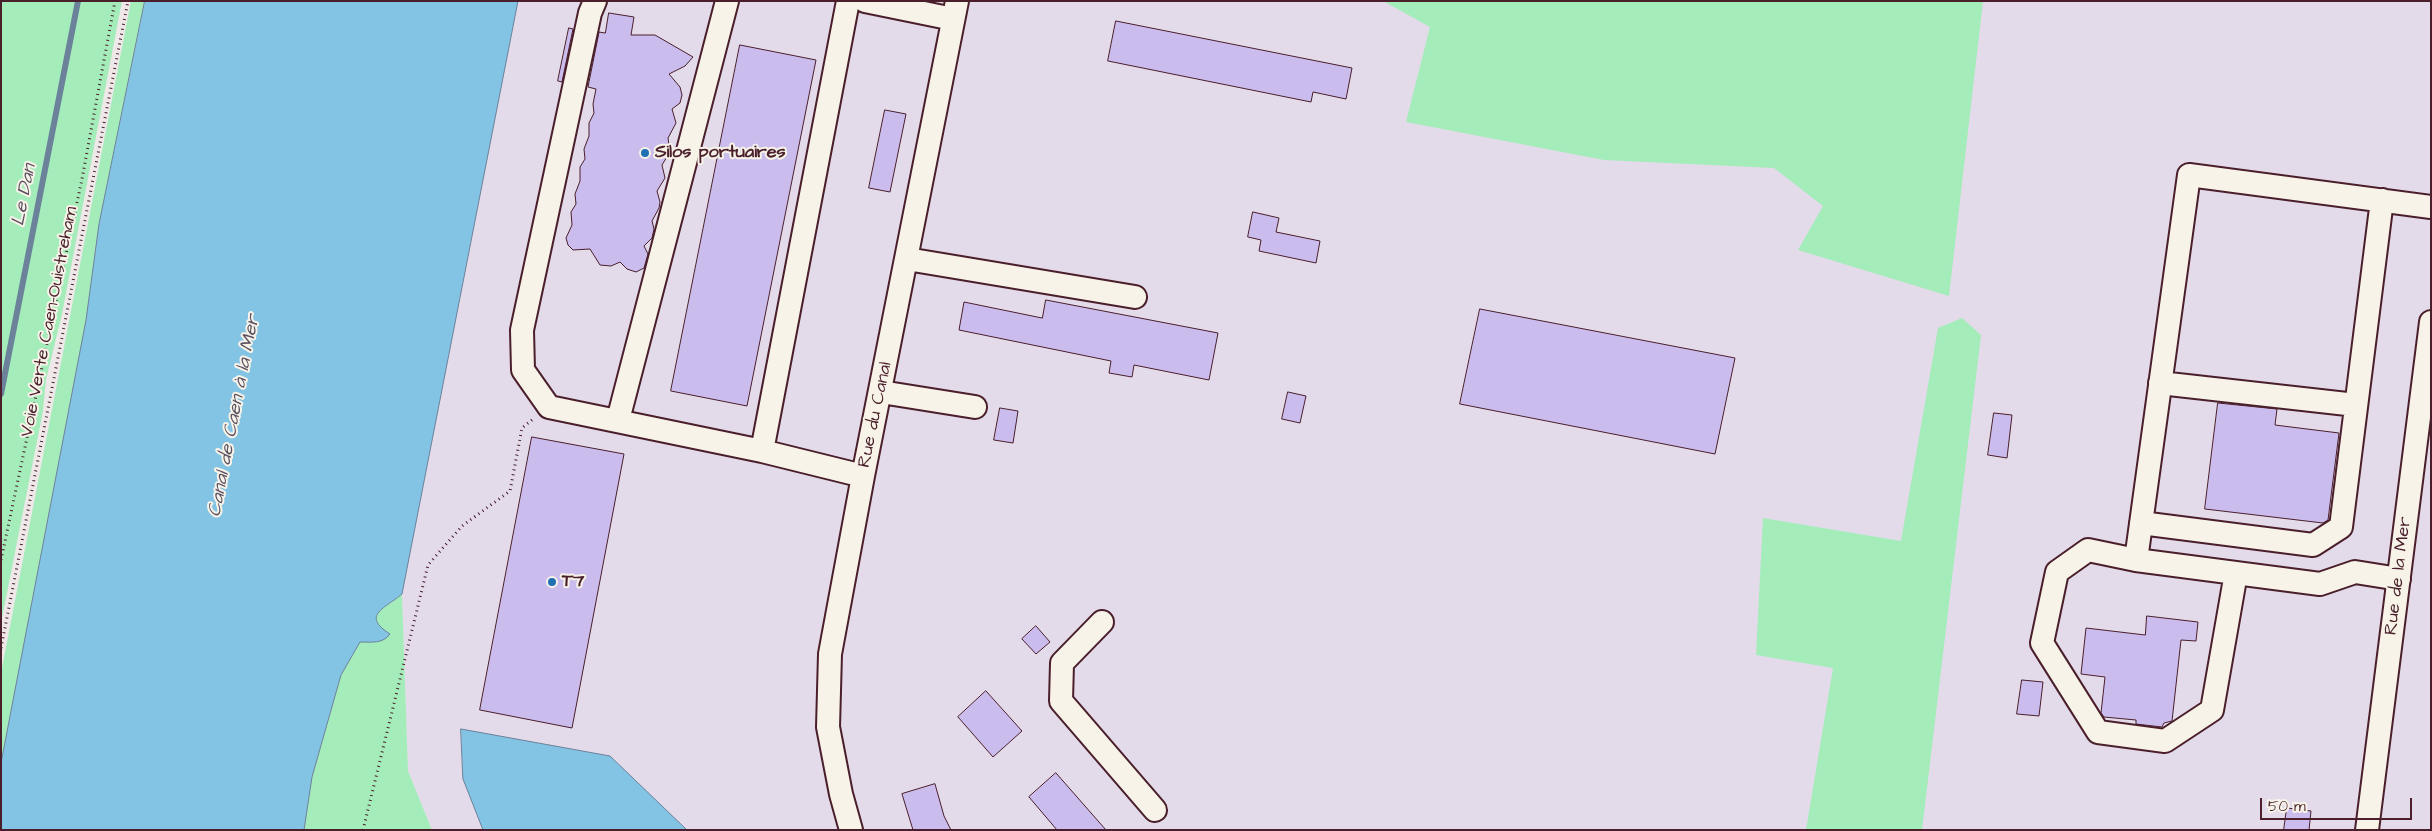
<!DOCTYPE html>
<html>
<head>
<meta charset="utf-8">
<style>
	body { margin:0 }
	#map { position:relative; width:2432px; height:831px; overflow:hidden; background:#eee8e9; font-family:"Architects Daughter",sans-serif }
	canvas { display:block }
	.frame { position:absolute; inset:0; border:2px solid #4a1f2b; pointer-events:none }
	.scale { position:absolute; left:2260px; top:798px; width:152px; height:22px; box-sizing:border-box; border:2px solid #4a1f2b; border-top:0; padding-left:6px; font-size:15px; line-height:18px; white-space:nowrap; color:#4a1f2b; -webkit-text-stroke:4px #f7f3e8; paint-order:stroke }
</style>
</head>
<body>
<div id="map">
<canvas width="2432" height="831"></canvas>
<div class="frame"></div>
<div class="scale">50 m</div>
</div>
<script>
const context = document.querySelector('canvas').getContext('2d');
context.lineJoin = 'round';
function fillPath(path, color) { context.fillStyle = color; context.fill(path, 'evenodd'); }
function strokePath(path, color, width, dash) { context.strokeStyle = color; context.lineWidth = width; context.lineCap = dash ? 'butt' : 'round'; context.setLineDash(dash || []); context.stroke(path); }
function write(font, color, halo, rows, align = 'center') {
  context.font = font + ' "Architects Daughter",sans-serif'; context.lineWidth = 4; context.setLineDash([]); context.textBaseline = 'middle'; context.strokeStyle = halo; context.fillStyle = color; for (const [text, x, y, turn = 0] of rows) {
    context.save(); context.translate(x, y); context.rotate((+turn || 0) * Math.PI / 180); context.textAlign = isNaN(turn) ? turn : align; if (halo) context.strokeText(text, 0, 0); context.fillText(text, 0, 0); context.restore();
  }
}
const built = new Path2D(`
	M518 1H2431V830H432L408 771 402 594Z`);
const green = new Path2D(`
	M1 1H122L62 314 46 380 43 411 1 623Z
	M131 1H145L99 224 86 320 1 763V673Z
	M1383 1H1983L1949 296 1798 250 1823 206 1774 168 1604 160 1406 122 1430 27Z
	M1962 318 1981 335 1922 830H1806L1833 668 1756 655 1763 518 1901 541 1938 328Z
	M402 594 408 771 432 830H304L312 777 341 675 360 642 379 641 389 634C360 615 386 608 402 594Z`);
const water = new Path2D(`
	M145 1H518L402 594C386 608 360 615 390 634 383 644 371 642 360 642L341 675 312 777 304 830H1V763L86 320 99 224Z
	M461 729 610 756 687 830H483L463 779Z`);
const stream = new Path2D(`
	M1 394 78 1`);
const building = new Path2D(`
	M609 13 634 17 631 35H655L693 57 685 66 669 74 680 87 682 95 680 103 672 109 676 123 668 138 670 152 662 165 665 178 657 191 660 202 659 208 652 221 654 229 652 238 644 246 648 254 644 268 636 272 627 269 620 262 611 266 600 265 590 249 573 250 568 245 566 238 572 225 571 212 576 204 575 194 580 181V167L585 159 584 149 589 136V123L594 113 593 104 596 89 588 87 599 32 605 33Z
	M1116 21 1352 68 1346 99 1313 92 1311 102 1108 61Z
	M569 28 573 29 562 82 558 81Z
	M740 45 816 60 747 406 671 391Z
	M885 110 906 114 890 192 869 188Z
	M1253 212 1279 218 1276 232 1320 241 1316 263 1259 251 1261 240 1248 237Z
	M1046 300 1218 333 1209 380 1134 365 1132 377 1109 373 1111 361 959 330 964 302 1042 318Z
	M1480 309 1735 358 1715 454 1460 404Z
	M1288 392 1306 396 1300 423 1282 419Z
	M2218 403 2277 409 2275 425 2339 433 2328 520 2323 523 2205 509Z
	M1000 408 1018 411 1013 443 994 440Z
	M1994 413 2012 415 2007 458 1988 455Z
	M532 437 624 454 572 728 480 710Z
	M2147 616 2198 622 2196 641 2181 640 2172 721 2164 723 2162 727 2136 724V720L2104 717 2101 713 2105 677 2081 674 2086 628 2145 635Z
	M1036 626 1050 642 1036 654 1022 639Z
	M2022 680 2043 682 2039 716 2017 714Z
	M986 691 1022 731 993 757 958 717Z
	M1056 773 1106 830H1057L1029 797Z
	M935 784 944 816 951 830H913L902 794Z
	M2287 808 2311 811 2309 830H2284Z`);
const path = new Path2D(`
	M1 560 82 179 115 1
	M1 648 128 1
	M363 830 428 565 462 526 510 491 522 428 533 419`);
const minor = new Path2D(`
	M595 1 590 13 522 330 523 370 549 407 762 451 863 476
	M865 1 953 19
	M907 259 1135 297
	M2160 383 2356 405
	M881 392 975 407
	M618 420 727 1
	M762 451 848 1
	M2141 523 2313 545 2341 527 2382 200
	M2136 560 2088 550 2057 572 2042 643 2098 732 2165 741 2212 710 2236 573
	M2399 579 2355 572 2320 584 2136 560 2189 175 2431 207
	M1102 622 1062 663 1061 701 1155 810
	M851 830 841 794 828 727 830 654 863 476 957 1
	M2367 830 2431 322`);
const markers = [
	[645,153,5,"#1f6fb2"],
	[552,582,5,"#1f6fb2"]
];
const poiNames = [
	["Silos portuaires",655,153],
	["T7",562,582]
];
const streetNames = [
	["Voie Verte Caen-Ouistreham",50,322,-79],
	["Rue du Canal",876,415,-78],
	["Rue de la Mer",2399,576,-83]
];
const waterNames = [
	["Le Dan",25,195,-79],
	["Canal de Caen à la Mer",235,416,-79]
];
fillPath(built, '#e3dbea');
fillPath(green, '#a4ecba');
fillPath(water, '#83c3e4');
strokePath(water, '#6c819a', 1);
strokePath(stream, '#6c819a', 6);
fillPath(building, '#cabdee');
strokePath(building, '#4a1f2b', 1);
strokePath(minor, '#4a1f2b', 26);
strokePath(path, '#4a1f2b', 3, [1, 4]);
strokePath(minor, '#f7f3e8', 22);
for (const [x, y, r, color] of markers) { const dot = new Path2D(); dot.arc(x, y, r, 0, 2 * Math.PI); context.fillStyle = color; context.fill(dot); strokePath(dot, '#f7f3e8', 2); }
write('bold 18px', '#4a1f2b', '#f7f3e8', poiNames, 'left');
write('18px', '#4a1f2b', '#f7f3e8', streetNames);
write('italic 19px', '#5b5062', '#f7f3e8', waterNames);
</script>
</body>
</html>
